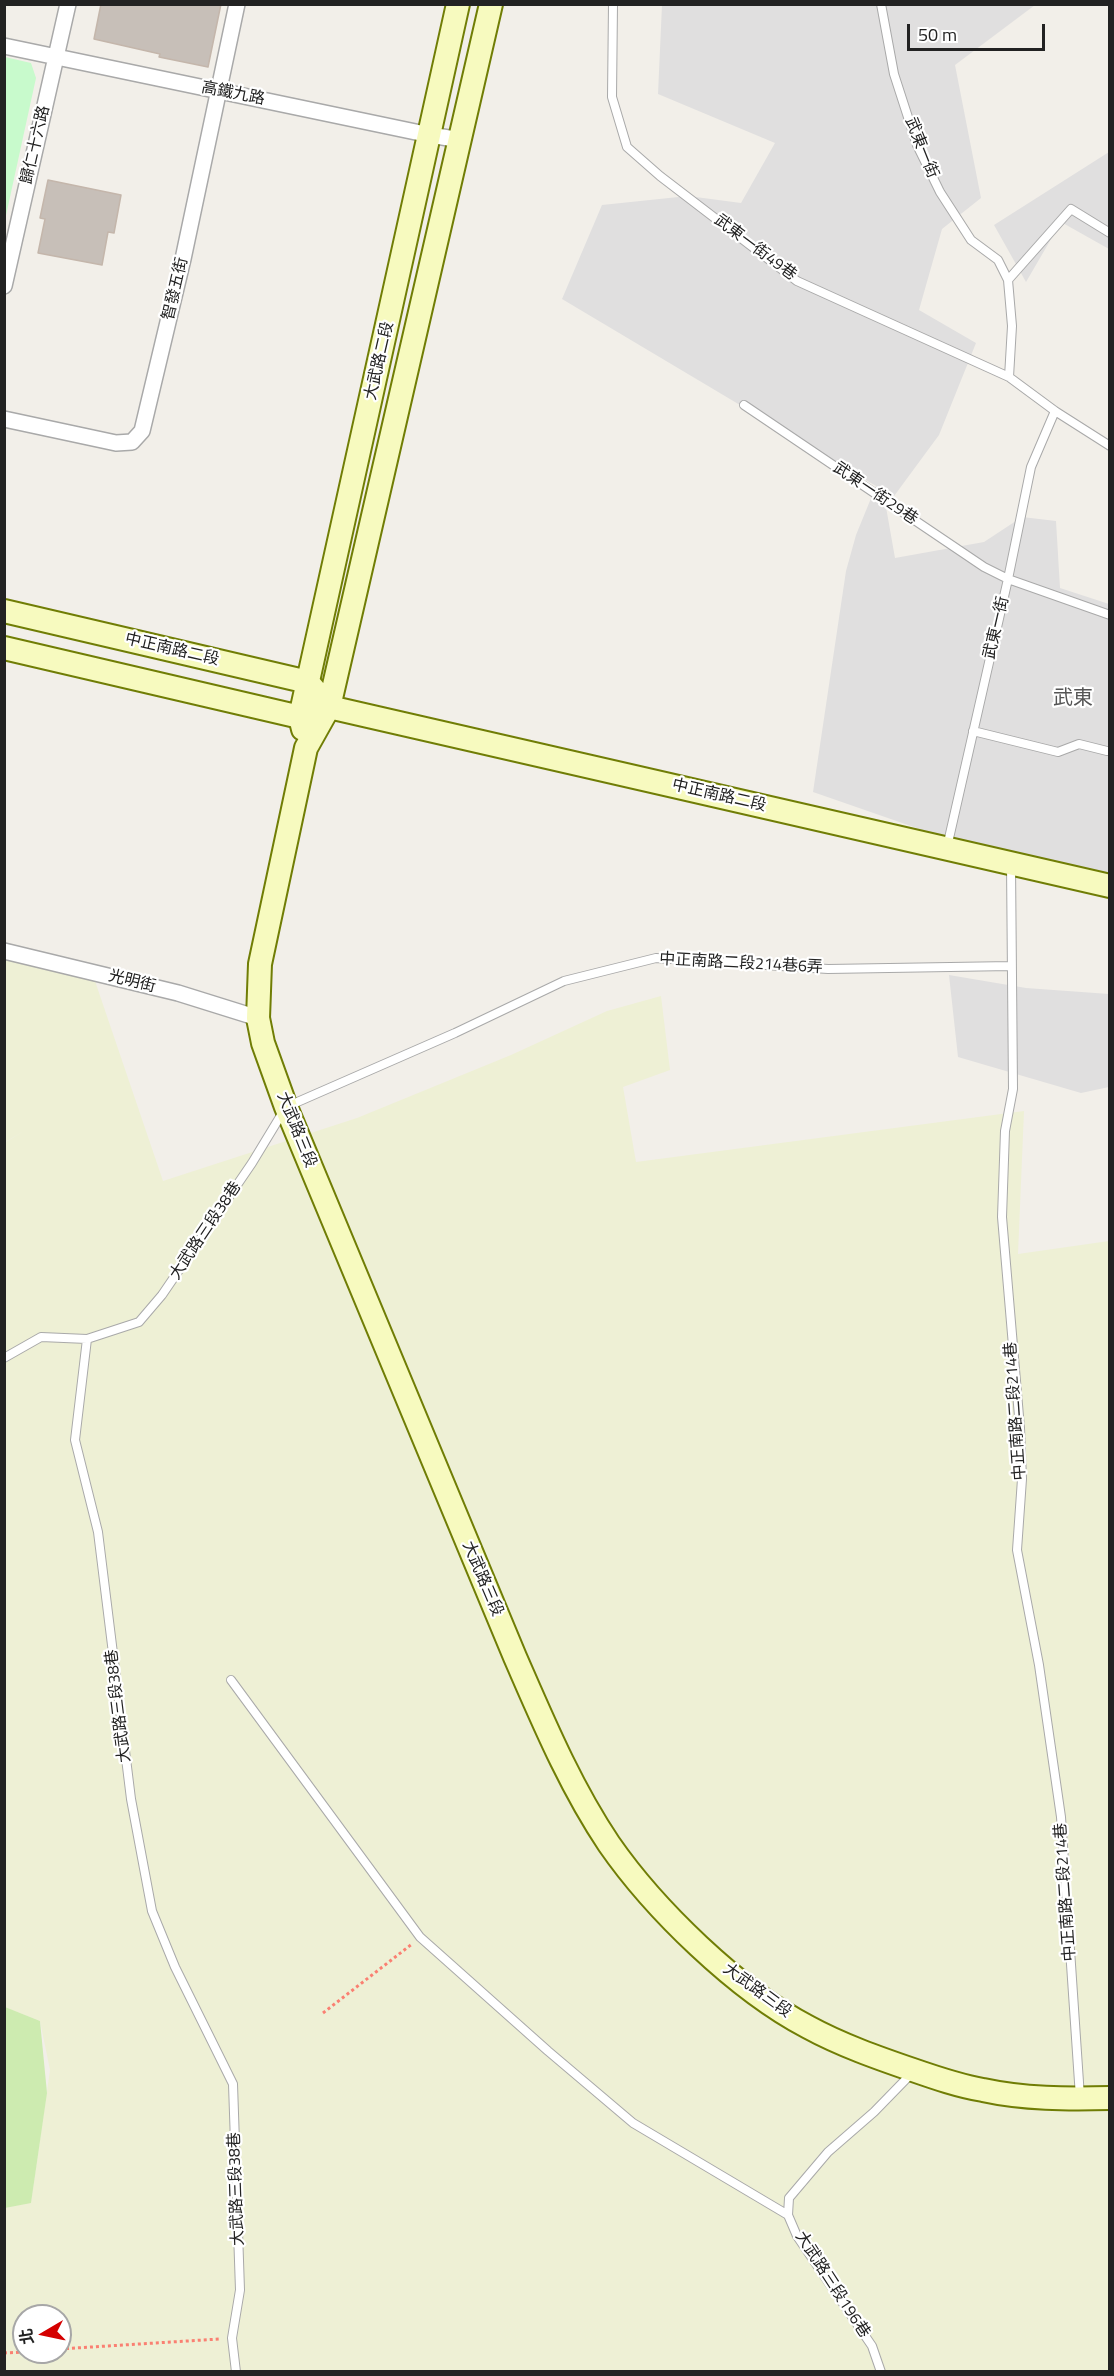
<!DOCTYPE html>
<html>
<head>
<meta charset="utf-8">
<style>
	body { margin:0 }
	#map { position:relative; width:1114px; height:2376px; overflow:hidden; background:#f2efe9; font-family:"Titillium Web","Noto Sans TC",sans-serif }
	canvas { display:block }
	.frame { position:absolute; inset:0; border:6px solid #222; pointer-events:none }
	.north { position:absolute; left:12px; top:2304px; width:60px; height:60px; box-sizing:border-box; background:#fff; border:2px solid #a7a7a7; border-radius:50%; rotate:261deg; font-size:16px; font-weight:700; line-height:24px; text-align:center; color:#222 }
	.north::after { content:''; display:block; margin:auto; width:21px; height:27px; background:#d40000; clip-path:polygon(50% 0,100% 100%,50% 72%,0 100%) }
	.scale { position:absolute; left:907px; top:24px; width:138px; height:27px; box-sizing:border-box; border:3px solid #222; border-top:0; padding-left:8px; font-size:18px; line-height:21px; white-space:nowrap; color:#222; -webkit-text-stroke:4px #fff; paint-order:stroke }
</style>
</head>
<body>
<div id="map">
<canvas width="1114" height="2376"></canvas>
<div class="frame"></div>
<div class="north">北</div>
<div class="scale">50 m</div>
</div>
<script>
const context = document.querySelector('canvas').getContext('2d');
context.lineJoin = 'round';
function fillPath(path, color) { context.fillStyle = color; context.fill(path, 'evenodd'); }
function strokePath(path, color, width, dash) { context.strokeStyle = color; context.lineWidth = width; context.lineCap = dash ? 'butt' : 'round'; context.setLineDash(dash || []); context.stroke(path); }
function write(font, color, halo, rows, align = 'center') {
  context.font = font + ' "Titillium Web","Noto Sans TC",sans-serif'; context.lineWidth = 4.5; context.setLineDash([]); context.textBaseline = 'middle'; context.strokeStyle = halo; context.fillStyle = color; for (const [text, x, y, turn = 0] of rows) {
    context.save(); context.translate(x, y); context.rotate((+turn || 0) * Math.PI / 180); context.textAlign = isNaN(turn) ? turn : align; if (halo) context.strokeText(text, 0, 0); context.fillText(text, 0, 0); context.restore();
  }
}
const residential = new Path2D(`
	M662 5H1035L955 65 981 198 942 229 919 310 976 343 939 435 886 507 895 558 984 542 1022 517 1056 521 1060 588 1109 604V886L1003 858 813 792 846 571 856 535 876 486 562 299 602 205 688 196 741 203 775 143 658 94Z
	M1109 152V249L1061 222 1026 282 994 225Z
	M949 975 1026 988 1109 994V1087L1081 1093 958 1057Z`);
const farmland = new Path2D(`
	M5 959 95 981 163 1181 357 1118 511 1055 607 1011 661 996 670 1070 623 1087 636 1162 1024 1111 1018 1254 1109 1241V2371H5V2208L31 2202 50 2070 40 2021 4 2007V1143L24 1131 5 1142ZM24 2316H60V2352H24Z`);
const grass = new Path2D(`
	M5 2007 40 2021 47 2093 31 2203 5 2208Z`);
const park = new Path2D(`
	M5 57 31 63 36 78 5 220Z`);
const building = new Path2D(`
	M101 4H221L208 67 159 57 160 54 94 39Z
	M48 180 121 195 114 233 108 232 102 265 38 253 45 219 40 218Z`);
const path = new Path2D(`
	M323 2013 412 1944
	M60 2349 219 2339
	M4 2353 24 2352`);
const lane = new Path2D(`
	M613 4 612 97 627 147 660 176 797 281 1009 377 1055 411 1110 446
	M881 4 894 74 917 145 940 192 971 240 998 260 1008 280 1012 326 1009 377
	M1008 280 1071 209 1110 233
	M744 405 984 567 1008 579 1110 615
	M973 731 1058 752 1079 744 1107 751
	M947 847 1008 579 1031 467 1055 411
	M1011 865 1013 1089 1005 1131 1002 1217 1020 1428 1022 1479 1017 1550 1039 1665 1061 1817 1080 2097
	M4 1358 41 1337 87 1339
	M231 1680 420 1937 548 2051 633 2123 788 2215
	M236 2372 232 2338 240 2290 233 2084 175 1967 152 1911 131 1799 98 1532 75 1440 87 1339 139 1322 162 1295 252 1163 286 1107 455 1033 564 981 656 958 828 969 1011 966
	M881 2372 872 2346 797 2236 788 2215 789 2198 828 2152 874 2112 912 2073`);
const street = new Path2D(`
	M4 46 430 135 461 140
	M4 286 68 4
	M4 419 116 443 132 442 142 431 183 259 237 4
	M4 951 178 993 258 1018`);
const secondary = new Path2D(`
	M491 4 329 707 306 748 260 964 258 1018 263 1043 286 1107 515 1657C543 1721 570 1786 609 1844 654 1909 737 1990 808 2027 841 2045 878 2058 913 2070 936 2078 959 2086 983 2090 1024 2099 1067 2099 1110 2098
	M4 611 308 682 318 694
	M4 648 300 717 329 707 1110 886
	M303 729 300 717 458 4`);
const streetNames = [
	["高鐵九路",233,94,11],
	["歸仁十六路",36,145,-77],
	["武東一街",921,148,68],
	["武東一街49巷",755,248,37],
	["智發五街",176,289,-77],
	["大武路二段",380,361,-77],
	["武東一街29巷",875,494,34],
	["武東一街",997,628,-77],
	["中正南路二段",172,650,13],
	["中正南路二段",719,796,13],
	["中正南路二段214巷6弄",741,964,3],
	["光明街",132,982,14],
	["大武路三段",296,1130,68],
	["大武路三段38巷",206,1231,-56],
	["中正南路二段214巷",1016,1411,-94],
	["大武路三段",482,1579,67],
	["大武路三段38巷",119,1706,-97],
	["中正南路二段214巷",1066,1892,-94],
	["大武路三段",757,1991,36],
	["大武路三段38巷",237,2189,-92],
	["大武路三段196巷",832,2285,57]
];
const quarterNames = [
	["武東",1073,699]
];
fillPath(residential, '#e0dfdf');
fillPath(farmland, '#eef0d5');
fillPath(grass, '#cdebb0');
fillPath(park, '#c8facc');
fillPath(building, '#c7bfb8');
strokePath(building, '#c4b6ab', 1.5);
strokePath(lane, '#a9a9a9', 10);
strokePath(street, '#a9a9a9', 18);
strokePath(secondary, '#707d05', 26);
strokePath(path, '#fa8072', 3, [3, 3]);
strokePath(lane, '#fff', 8);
strokePath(street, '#fff', 15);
strokePath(secondary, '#f7fabf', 22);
write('16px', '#222', '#fff', streetNames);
write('20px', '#555', '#fff', quarterNames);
</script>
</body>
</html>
